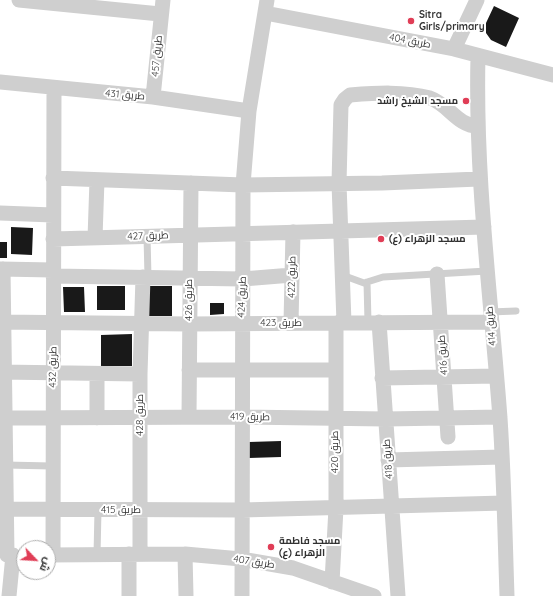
<!DOCTYPE html>
<html>
<head>
<meta charset="utf-8">
<style>
	body { margin:0 }
	#map { position:relative; width:553px; height:596px; overflow:hidden; background:#fff; font-family:Quicksand,Cairo,sans-serif }
	canvas { display:block }
	.north { position:absolute; left:16px; top:540px; width:40px; height:40px; box-sizing:border-box; background:#fff; border:1px solid #adadad; border-radius:50%; rotate:115deg; font-size:11px; font-weight:700; line-height:16px; text-align:center; color:#323232 }
	.north::after { content:''; display:block; margin:auto; width:14px; height:18px; background:#e03d56; clip-path:polygon(50% 0,100% 100%,50% 72%,0 100%) }
</style>
</head>
<body>
<div id="map">
<canvas width="553" height="596"></canvas>
<div class="north">ش</div>
</div>
<script>
const context = document.querySelector('canvas').getContext('2d');
context.lineJoin = 'round';
function fillPath(path, color) { context.fillStyle = color; context.fill(path, 'evenodd'); }
function strokePath(path, color, width, dash) { context.strokeStyle = color; context.lineWidth = width; context.lineCap = dash ? 'butt' : 'round'; context.setLineDash(dash || []); context.stroke(path); }
function write(font, color, halo, rows, align = 'center') {
  context.font = font + ' Quicksand,Cairo,sans-serif'; context.lineWidth = 4; context.setLineDash([]); context.textBaseline = 'middle'; context.strokeStyle = halo; context.fillStyle = color; for (const [text, x, y, turn = 0] of rows) {
    context.save(); context.translate(x, y); context.rotate((+turn || 0) * Math.PI / 180); context.textAlign = isNaN(turn) ? turn : align; if (halo) context.strokeText(text, 0, 0); context.fillText(text, 0, 0); context.restore();
  }
}
const building = new Path2D(`
	M494 6 519 18 506 47 491 40 486 33V23Z
	M11 227 33 228 32 255 11 254Z
	M0 242H7V258H0Z
	M97 286H125V310H97Z
	M146 286H172V316H146Z
	M63 287H84L85 312H64Z
	M210 303H224V314L210 315Z
	M132 334V366H101V335Z
	M281 441V457L249 458V442Z`);
const lane = new Path2D(`
	M147 236 148 277
	M342 275 364 283 383 277 487 271
	M367 282 368 322
	M490 312 516 311
	M5 465 52 466
	M97 555 98 510`);
const street = new Path2D(`
	M19 0 160 14
	M265 13 454 49 553 75
	M454 49 477 0
	M478 56C475 178 491 297 500 418 504 477 505 537 507 596
	M0 82 153 97 249 111
	M153 97 163 0
	M53 178 243 185 382 183 479 179
	M0 213 53 215
	M95 238 97 180
	M53 239 484 227
	M0 269 53 270
	M3 269 7 555
	M437 274 448 437
	M53 276 243 279 292 275
	M0 322 189 324 491 322
	M379 322 398 596
	M291 323 293 232
	M344 323 339 183 341 105 345 99 350 95C376 93 404 91 430 98 448 104 458 126 477 126
	M189 370H336
	M0 372 140 374
	M97 374V418
	M382 378 496 376
	M189 417 191 183
	M0 418 242 417 386 419 500 417
	M388 460 502 457
	M0 509 242 510 504 503
	M140 554V374L143 277
	M185 554 186 596
	M48 555 185 554 241 559 293 568 374 596
	M53 555 54 88
	M332 582 336 508V323
	M9 596 13 555
	M129 596V554
	M242 596 243 185 249 111 267 0`);
const markers = [
	[411,21,4,"#e03d56"],
	[466,101,4,"#e03d56"],
	[381,239,4,"#e03d56"],
	[271,547,4,"#e03d56"]
];
const poiNames = [
	["Sitra",419,15],
	["Girls/primary",419,27],
	["مسجد الشيخ راشد",458,101,"right"],
	["مسجد الزهراء (ع)",389,239],
	["مسجد فاطمة",279,541],
	["الزهراء (ع)",279,553]
];
const streetNames = [
	["طريق 404",410,41,11],
	["طريق 457",157,56,-85],
	["طريق 431",125,95,5],
	["طريق 427",148,236,-2],
	["طريق 422",292,277,-89],
	["طريق 424",242,297,-88],
	["طريق 426",189,300,-90],
	["طريق 423",281,323],
	["طريق 414",491,326,-95],
	["طريق 416",443,355,-94],
	["طريق 432",53,367,-89],
	["طريق 428",140,415,-90],
	["طريق 419",250,417,1],
	["طريق 420",335,452,-90],
	["طريق 418",388,459,-94],
	["طريق 415",121,510],
	["طريق 407",254,562,9]
];
fillPath(building, '#191919');
strokePath(lane, '#cfcfcf', 7);
strokePath(street, '#cfcfcf', 15);
for (const [x, y, r, color] of markers) { const dot = new Path2D(); dot.arc(x, y, r, 0, 2 * Math.PI); context.fillStyle = color; context.fill(dot); strokePath(dot, '#fff', 1.5); }
write('bold 10px', '#323232', '#fff', poiNames, 'left');
write('10px', '#323232', '#fff', streetNames);
</script>
</body>
</html>
